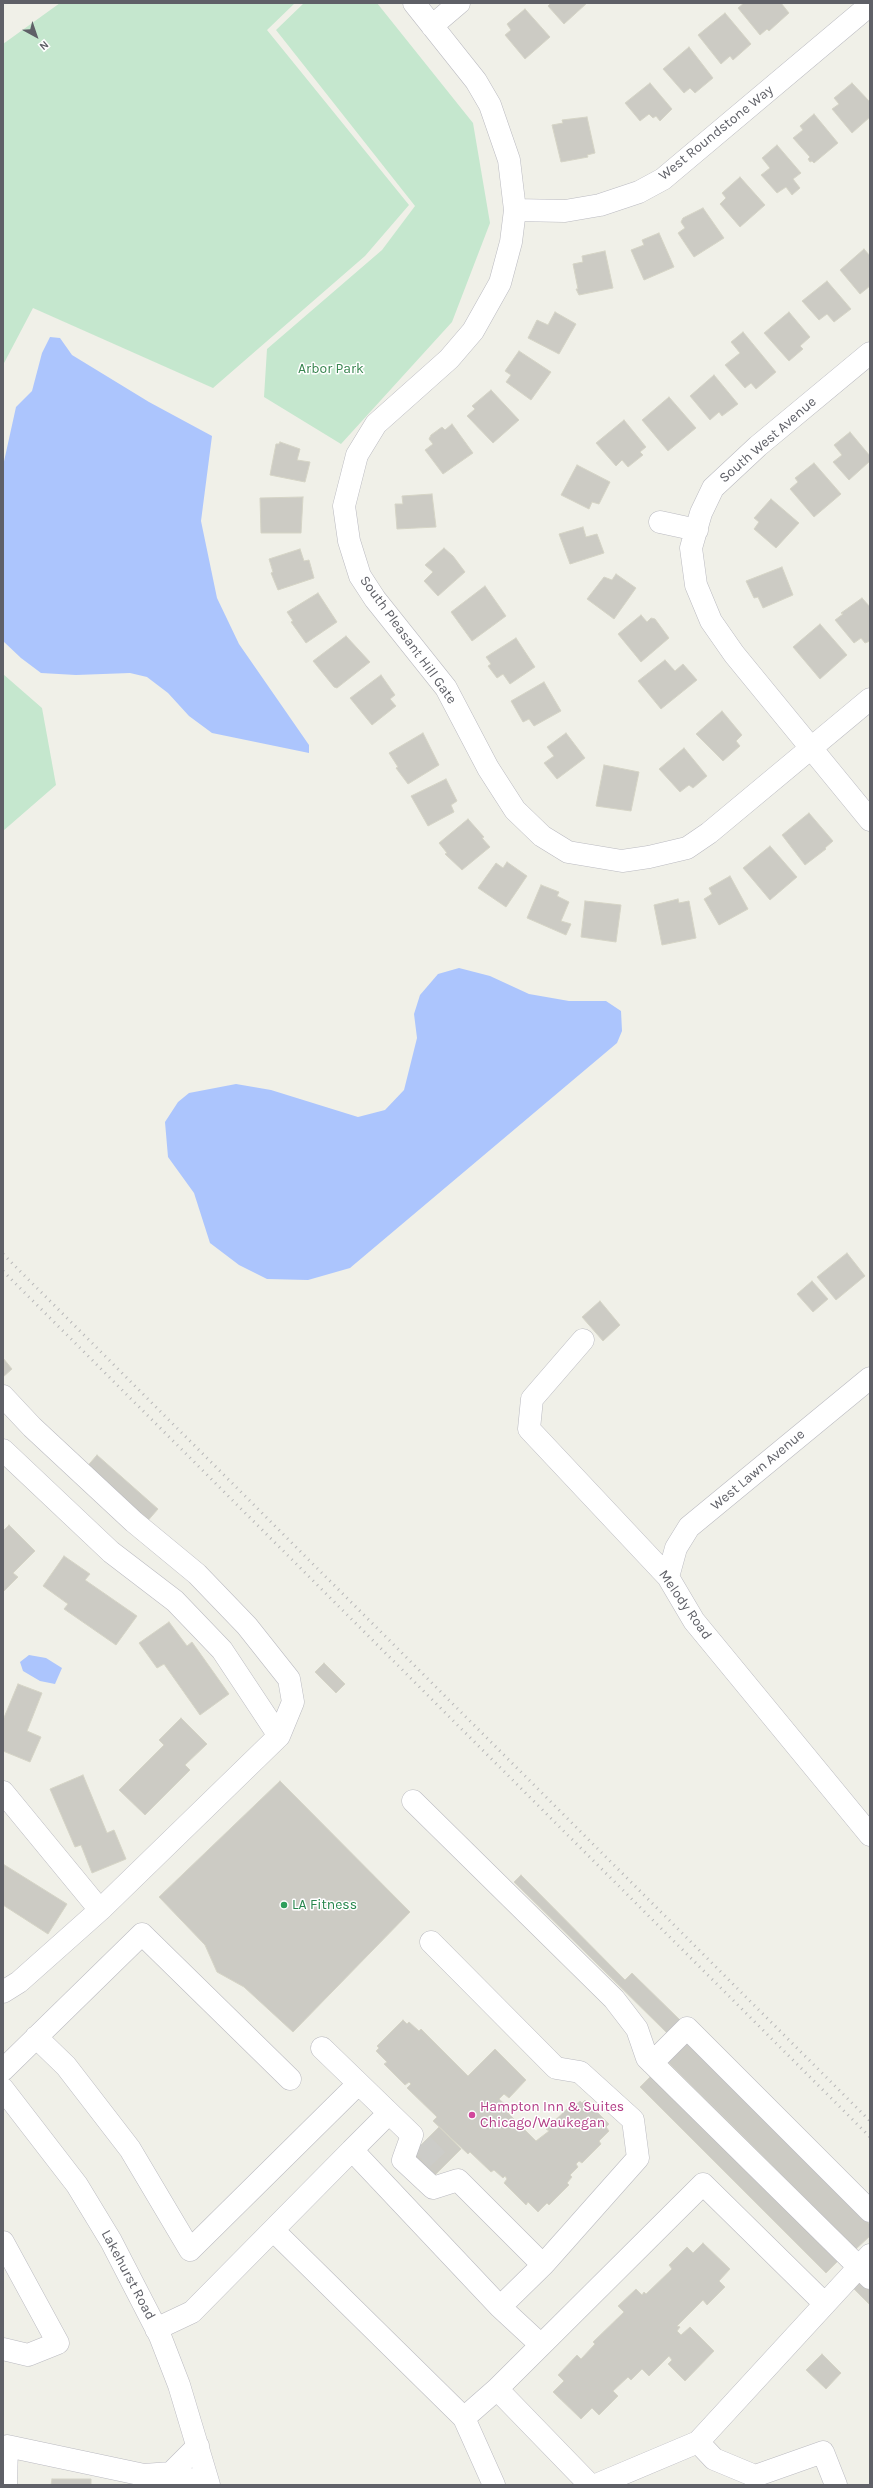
<!DOCTYPE html>
<html>
<head>
<meta charset="utf-8">
<style>
  body { margin:0 }
  #map { position:relative; width:873px; height:2488px; overflow:hidden; background:#f0f0e8; font-family:Karla,sans-serif }
  canvas { display:block }
  .frame { position:absolute; inset:0; border:4px solid #5f6067; pointer-events:none }
  .north { position:absolute; left:16px; top:16px; width:40px; height:40px; -webkit-text-stroke:3px #fff; paint-order:stroke; rotate:140deg; font-size:11px; font-weight:700; line-height:16px; text-align:center; color:#5f6067 }
  .north::after { content:''; display:block; margin:auto; width:14px; height:18px; background:#5f6067; clip-path:polygon(50% 0,100% 100%,50% 72%,0 100%) }
</style>
</head>
<body>
<div id="map">
<canvas width="873" height="2488"></canvas>
<div class="frame"></div>
<div class="north">N</div>
</div>
<script>
const g = document.querySelector('canvas').getContext('2d');
g.lineJoin = 'round';
function paint(path, color) {
  g.fillStyle = color;
  g.fill(path, 'evenodd');
}
function poly(rows) {
  const path = new Path2D();
  for (const r of rows) {
    path.moveTo(r[0], r[1]);
    for (let i = 2; i < r.length; i += 2) path.lineTo(r[i], r[i + 1]);
  }
  return path;
}
function strokePath(path, color, width, dash) {
  g.strokeStyle = color;
  g.lineWidth = width;
  g.lineCap = dash ? 'butt' : 'round';
  g.setLineDash(dash || []);
  g.stroke(path);
}
function drawText(font, color, halo, rows, align = 'center') {
  g.font = font + ' Karla,sans-serif';
  g.lineWidth = 3;
  g.setLineDash([]);
  g.textBaseline = 'middle';
  g.strokeStyle = halo;
  g.fillStyle = color;
  for (const [text, x, y, turn = 0] of rows) {
    g.save();
    g.translate(x, y);
    g.rotate((+turn || 0) * Math.PI / 180);
    g.textAlign = isNaN(turn) ? turn : align;
    if (halo) g.strokeText(text, 0, 0);
    g.fillText(text, 0, 0);
    g.restore();
  }
}
paint(poly([
  [60,3,295,3,267,30,409,205,365,256,213,388,33,308,3,365,3,44],
  [304,3,377,3,473,123,490,223,452,322,341,444,264,397,267,349,382,250,415,206,276,30],
  [3,674,42,708,56,785,3,831]
]), '#c5e7ce');
paint(poly([
  [50,337,60,338,72,355,149,402,212,436,201,521,217,598,239,644,309,745,309,753,212,733,189,716,168,693,147,677,130,673,76,675,41,673,21,658,3,641,3,466,16,407,32,391,42,353],
  [459,968,490,976,529,994,569,1001,606,1001,621,1011,622,1031,617,1043,350,1268,308,1280,267,1279,239,1265,210,1243,194,1193,168,1157,165,1122,178,1102,189,1093,236,1084,271,1090,358,1117,385,1110,404,1090,417,1038,414,1014,420,995,438,974],
  [29,1655,46,1658,62,1668,55,1684,40,1681,23,1671,20,1662]
]), '#acc5fd');
const building = poly([
  [551,3,587,3,564,24,548,6,551,3],
  [744,3,781,3,789,13,769,31,767,29,760,35,738,8,744,3],
  [525,9,550,37,525,59,505,35,511,30,507,24,525,9],
  [725,13,751,44,733,60,730,56,721,64,698,35,725,13],
  [689,47,713,78,695,93,690,88,684,93,663,69,689,47],
  [650,83,672,109,660,121,656,116,653,118,649,114,640,121,625,103,650,83],
  [852,83,870,102,870,117,852,133,832,109,839,104,834,98,852,83],
  [814,114,838,143,814,163,812,161,810,162,808,159,810,157,793,138,803,130,800,126,814,114],
  [587,117,595,153,587,155,588,157,561,162,552,125,563,123,562,120,587,117],
  [777,145,801,173,793,179,800,188,792,195,786,187,777,193,761,175,770,168,762,158,777,145],
  [740,177,765,205,740,227,720,204,726,198,722,193,740,177],
  [703,208,724,238,694,257,678,233,685,228,681,222,683,218,703,208],
  [659,233,674,267,644,280,631,250,644,245,642,240,659,233],
  [864,249,870,256,870,286,860,294,840,270,864,249],
  [605,251,613,288,579,295,576,289,578,289,573,264,583,262,582,256,605,251],
  [827,281,851,309,834,322,827,314,819,320,802,301,827,281],
  [555,312,576,324,559,354,528,338,537,320,548,325,555,312],
  [789,312,810,337,800,346,803,349,789,361,764,333,789,312],
  [743,332,776,372,756,389,751,383,745,388,725,365,740,353,731,342,743,332],
  [519,351,551,372,531,400,506,382,511,375,505,371,519,351],
  [714,375,738,404,722,416,719,412,710,420,690,396,714,375],
  [491,390,519,420,493,443,467,416,475,409,472,406,491,390],
  [669,397,696,428,668,451,642,420,669,397],
  [624,420,646,447,640,452,643,455,628,467,622,460,616,466,596,443,624,420],
  [452,424,473,453,443,474,425,450,433,444,429,439,431,435,442,427,445,430,452,424],
  [850,432,870,456,870,461,849,480,833,462,842,455,834,445,850,432],
  [280,442,300,449,297,460,310,462,305,482,270,475,276,444,279,444,280,442],
  [814,463,841,494,814,517,790,489,798,482,795,478,814,463],
  [577,465,610,482,599,504,592,502,589,509,561,495,577,465],
  [432,494,436,527,397,529,395,504,403,504,402,496,432,494],
  [303,497,301,533,261,533,260,498,303,497],
  [771,499,799,523,776,548,754,529,759,522,754,518,771,499],
  [583,527,586,537,597,534,604,553,570,564,559,534,583,527],
  [444,548,453,556,465,572,438,596,424,581,433,572,425,565,444,548],
  [300,549,304,561,309,560,314,578,278,590,271,573,273,572,269,559,300,549],
  [782,567,793,595,763,608,758,597,754,598,746,581,782,567],
  [616,574,636,588,614,619,587,599,604,577,612,580,616,574],
  [485,586,506,616,472,641,451,612,485,586],
  [318,593,337,622,306,643,291,622,293,621,287,612,318,593],
  [862,598,870,607,870,641,865,643,861,638,854,643,835,620,843,614,841,613,862,598],
  [641,615,647,622,651,618,655,619,669,638,641,662,618,634,641,615],
  [820,624,847,655,820,679,793,647,820,624],
  [346,636,370,662,337,688,334,687,313,661,346,636],
  [516,638,535,667,510,684,503,674,497,678,488,666,491,664,486,657,516,638],
  [665,660,675,671,683,664,697,680,661,709,638,681,665,660],
  [381,675,395,695,390,699,396,706,372,725,350,698,381,675],
  [544,682,561,711,534,726,529,719,523,722,511,701,544,682],
  [722,711,742,735,736,741,740,746,723,761,696,734,722,711],
  [423,733,439,765,408,784,396,768,398,767,389,753,423,733],
  [566,733,585,758,557,779,544,763,554,756,547,747,566,733],
  [684,748,707,776,693,788,689,785,680,792,659,769,684,748],
  [604,765,639,772,631,811,596,806,604,765],
  [446,779,457,801,451,805,454,812,428,826,411,796,446,779],
  [809,813,833,841,825,848,826,849,805,865,782,835,809,813],
  [468,819,484,837,482,838,490,847,462,870,445,854,447,853,439,843,468,819],
  [770,846,797,877,770,900,743,868,770,846],
  [507,862,527,876,506,907,478,888,496,863,503,868,507,862],
  [730,876,748,909,719,925,704,899,712,894,709,888,730,876],
  [541,885,559,892,557,896,569,902,561,921,571,924,566,935,527,918,541,885],
  [678,899,679,903,689,901,696,938,662,945,654,905,678,899],
  [585,901,621,905,616,942,581,937,585,901],
  [847,1253,865,1276,836,1300,817,1277,847,1253],
  [812,1281,828,1299,813,1312,797,1294,812,1281],
  [600,1301,620,1325,603,1341,582,1317,600,1301],
  [3,1358,12,1369,3,1377,3,1358],
  [97,1455,158,1509,145,1524,84,1470,97,1455],
  [9,1525,35,1551,13,1573,18,1577,3,1592,3,1531,9,1525],
  [64,1556,90,1574,85,1580,137,1616,116,1645,64,1609,68,1604,43,1586,64,1556],
  [169,1622,187,1646,192,1642,229,1694,200,1715,164,1664,157,1668,139,1643,169,1622],
  [324,1663,345,1684,336,1693,315,1672,324,1663],
  [18,1684,42,1693,27,1731,41,1737,30,1762,3,1751,3,1720,18,1684],
  [181,1718,207,1744,185,1765,190,1770,145,1815,119,1790,164,1745,159,1740,181,1718],
  [83,1775,107,1833,114,1830,126,1859,92,1873,81,1845,75,1847,50,1789,83,1775],
  [280,1781,410,1912,293,2032,244,1987,217,1972,205,1945,159,1897,280,1781],
  [3,1864,67,1904,48,1934,3,1905,3,1864],
  [521,1875,625,1980,632,1973,680,2020,667,2033,514,1882,521,1875],
  [403,2020,407,2024,409,2022,419,2031,421,2029,468,2076,495,2049,526,2080,509,2098,504,2094,499,2099,510,2109,507,2112,536,2141,549,2131,546,2129,567,2109,569,2111,580,2101,582,2103,585,2100,609,2124,606,2127,609,2131,599,2141,601,2144,582,2163,579,2161,576,2164,578,2167,570,2175,572,2177,567,2183,569,2185,549,2205,547,2203,538,2212,528,2202,526,2205,504,2183,507,2179,505,2176,503,2178,494,2170,491,2172,470,2152,468,2154,433,2121,437,2117,407,2088,411,2084,409,2082,405,2085,384,2064,387,2062,376,2051,379,2048,377,2046,403,2020],
  [686,2041,870,2225,870,2236,856,2249,666,2060,686,2041],
  [653,2074,840,2259,826,2273,640,2087,653,2074],
  [439,2127,461,2149,434,2176,412,2154,439,2127],
  [703,2243,730,2269,719,2281,725,2287,707,2305,703,2300,677,2326,680,2327,677,2331,681,2335,690,2327,714,2351,685,2381,668,2364,672,2360,669,2356,649,2376,642,2369,631,2380,628,2377,613,2391,618,2396,599,2415,592,2408,581,2419,553,2392,564,2381,558,2375,577,2355,581,2359,595,2344,593,2342,624,2312,618,2306,636,2289,642,2295,644,2292,646,2294,672,2269,669,2265,687,2247,693,2253,703,2243],
  [860,2281,870,2291,870,2305,853,2288,860,2281],
  [822,2354,841,2373,826,2389,806,2370,822,2354],
  [52,2479,91,2479,91,2485,51,2485,52,2479]
]);
paint(building, '#cccbc4');
strokePath(building, '#d5d4c6', 1);
strokePath(poly([
  [422,2144,444,2167]
]), '#ccccc8', 22, [22, 11]);
const minor = poly([
  [414,3,476,81,490,105,509,160,515,210,511,242,500,283,473,331,449,359,376,424,357,455,344,506,349,541,360,576,375,599,446,688,488,768,515,810,542,836,568,852,622,861,649,857,687,848,709,833,870,699],
  [432,26,459,3],
  [515,210,565,211,600,205,639,192,663,179,870,5],
  [870,353,758,446,713,488,701,513,691,548,696,585,711,621,734,654,870,820],
  [660,522,697,530],
  [583,1340,532,1399,529,1429,668,1577,694,1621,870,1835],
  [3,1396,32,1427,134,1522,197,1574,247,1626,289,1679,293,1702,279,1736,100,1910,19,1982,3,1992],
  [3,1450,111,1552,175,1601,222,1650,279,1736],
  [668,1577,676,1548,689,1527,870,1378],
  [3,1792,100,1910],
  [413,1801,614,1999,637,2029,647,2058,870,2278],
  [431,1942,556,2068,580,2072,633,2120,638,2158,543,2265],
  [36,2037,66,2066,130,2149,190,2250,358,2084],
  [652,2063,687,2028,870,2211],
  [3,2070,142,1934,290,2079],
  [3,2089,77,2185,111,2241,160,2336,179,2385,209,2485],
  [352,2150,389,2113],
  [273,2230,464,2418],
  [3,2242,58,2343,28,2355,3,2349],
  [500,2307,541,2345],
  [156,2329,192,2312,352,2150,500,2307,543,2265,458,2180,433,2188,403,2160,412,2135,322,2048],
  [698,2442,714,2459,755,2476,823,2452,836,2485],
  [198,2446,171,2473,207,2485],
  [6,2485,7,2446,144,2475,171,2473],
  [494,2485,464,2418,497,2389],
  [590,2485,497,2389,703,2184,825,2304],
  [596,2485,698,2442,870,2255]
]);
strokePath(minor, '#babac0', 23);
strokePath(minor, '#fff', 22);
strokePath(poly([
  [3,1254,870,2121],
  [3,1271,870,2137]
]), '#b8b8b9', 3, [1, 5]);
for (const [x, y, r, color] of [
  [284,1905,4,"#2e9e5b"],
  [472,2115,4,"#d1479c"]
]) {
  const dot = new Path2D();
  dot.arc(x, y, r, 0, 2 * Math.PI);
  g.fillStyle = color;
  g.fill(dot);
  strokePath(dot, '#fff', 1.5);
}
drawText('14px', '#5f6067', '#fff', [
  ["West Roundstone Way",716,133,-39],
  ["South West Avenue",768,440,-41],
  ["South Pleasant Hill Gate",408,640,54],
  ["West Lawn Avenue",758,1470,-40],
  ["Melody Road",685,1605,55],
  ["Lakehurst Road",128,2275,62]
]);
drawText('14px', '#38854f', '#fff', [
  ["Arbor Park",331,369]
]);
drawText('14px', '#27864d', '#fff', [
  ["LA Fitness",292,1905]
], 'left');
drawText('14px', '#b23c85', '#fff', [
  ["Hampton Inn & Suites",480,2107],
  ["Chicago/Waukegan",480,2123]
], 'left');
</script>
</body>
</html>
